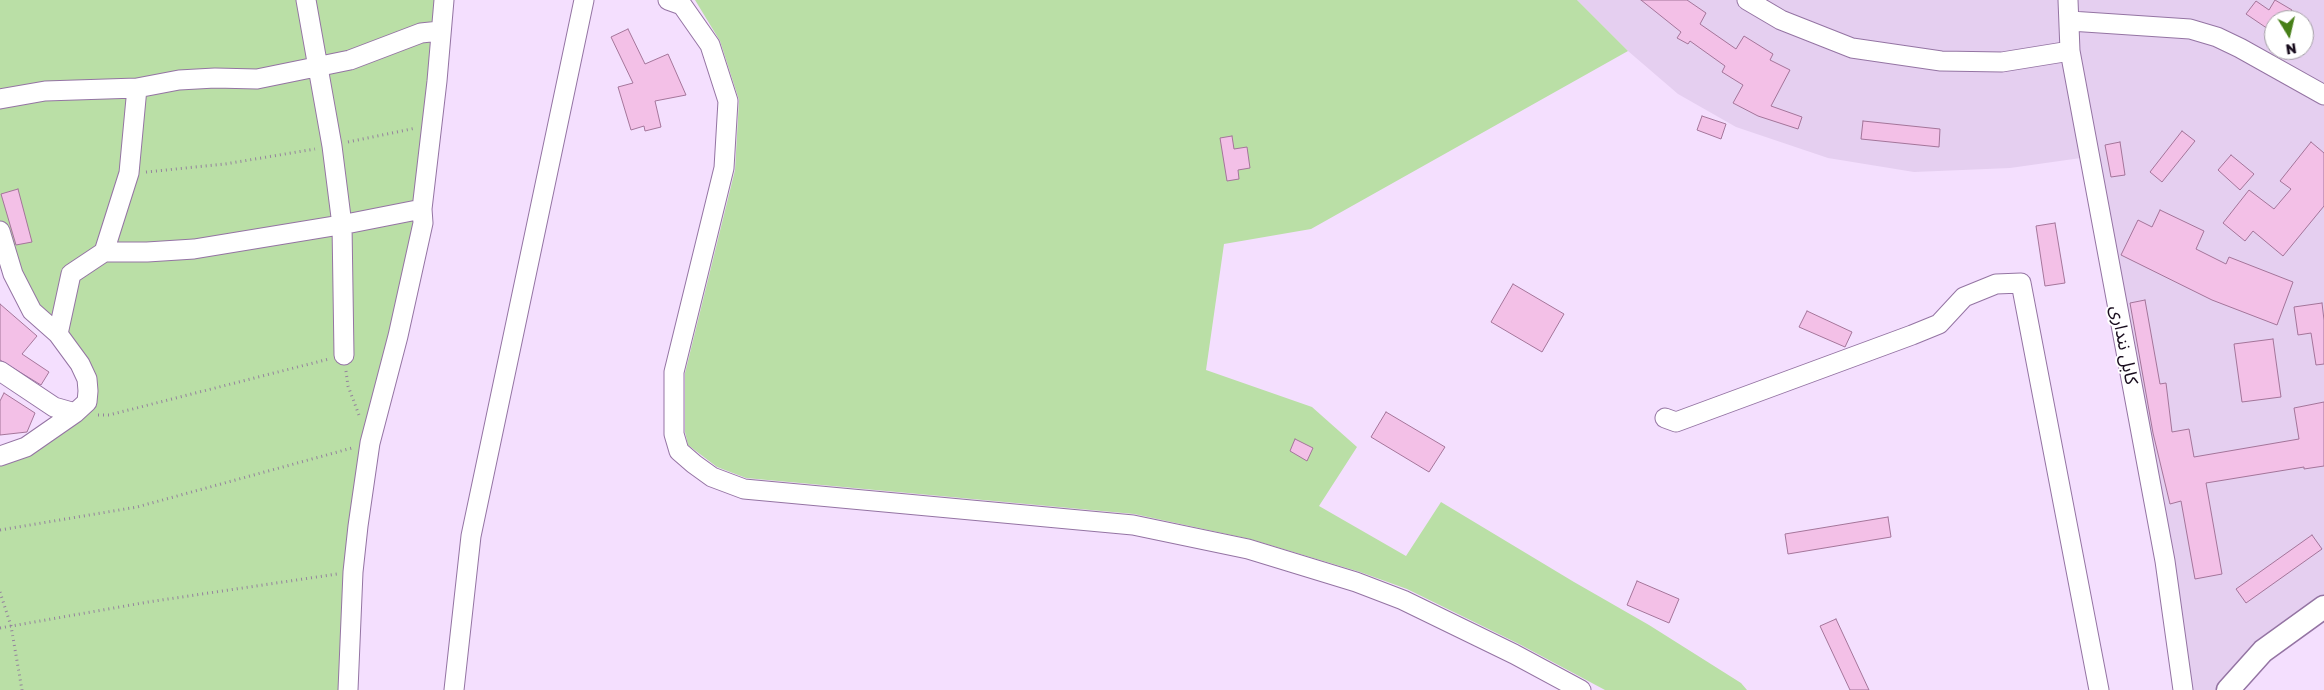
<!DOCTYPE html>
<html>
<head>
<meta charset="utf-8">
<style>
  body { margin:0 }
  #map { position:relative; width:2324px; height:690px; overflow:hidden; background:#f4dffe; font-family:"Golos Text",sans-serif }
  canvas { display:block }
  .north { position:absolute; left:2264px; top:10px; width:50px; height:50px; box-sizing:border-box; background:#fff; border:1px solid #a39ea5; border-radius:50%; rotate:171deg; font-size:14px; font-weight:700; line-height:20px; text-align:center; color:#190d1e }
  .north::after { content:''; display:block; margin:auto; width:18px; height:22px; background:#477f18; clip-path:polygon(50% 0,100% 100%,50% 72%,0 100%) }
</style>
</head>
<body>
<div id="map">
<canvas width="2324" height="690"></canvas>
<div class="north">N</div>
</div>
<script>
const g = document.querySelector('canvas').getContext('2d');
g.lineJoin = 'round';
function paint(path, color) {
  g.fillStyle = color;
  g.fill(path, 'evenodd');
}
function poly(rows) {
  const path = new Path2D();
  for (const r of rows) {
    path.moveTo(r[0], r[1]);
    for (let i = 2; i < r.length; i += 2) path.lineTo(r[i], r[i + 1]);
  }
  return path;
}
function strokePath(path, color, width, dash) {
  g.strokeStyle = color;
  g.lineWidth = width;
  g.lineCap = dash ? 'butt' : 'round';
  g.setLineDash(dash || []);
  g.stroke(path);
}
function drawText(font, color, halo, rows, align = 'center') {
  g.font = font + ' "Golos Text","Noto Sans Arabic",sans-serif';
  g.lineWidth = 4;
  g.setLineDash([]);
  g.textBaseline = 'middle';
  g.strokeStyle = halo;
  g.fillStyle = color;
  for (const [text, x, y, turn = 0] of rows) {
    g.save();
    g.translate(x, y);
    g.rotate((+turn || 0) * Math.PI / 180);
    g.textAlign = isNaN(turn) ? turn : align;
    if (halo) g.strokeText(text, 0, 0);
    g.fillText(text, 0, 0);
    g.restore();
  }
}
paint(poly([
  [1577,0,2324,0,2324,607,2228,690,2183,690,2088,157,2010,168,1914,172,1828,158,1736,127,1678,94,1628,51],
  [2274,20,2304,20,2304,50,2274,50]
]), '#e5cff0');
paint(poly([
  [0,0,444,0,422,209,380,399,348,690,0,690,0,456,88,391,47,323,0,231],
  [695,0,1577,0,1628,51,1311,229,1224,244,1206,370,1312,407,1357,447,1319,506,1406,556,1441,502,1574,582,1649,625,1741,683,1747,690,1605,690,1519,644,1407,589,1360,572,1250,539,1134,514,746,478,717,467,688,445,685,432,685,373,735,170,739,100,720,41]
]), '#badfa6');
const building = poly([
  [1641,0,1687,0,1706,13,1700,24,1736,49,1744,36,1773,54,1770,60,1790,70,1771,106,1802,117,1798,129,1758,116,1733,103,1743,85,1722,72,1725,66,1690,41,1688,44,1677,38,1681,32,1641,0],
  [2275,0,2292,10,2284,20,2274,20,2274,33,2246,14,2256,1,2269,10,2275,0],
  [628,29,645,64,668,54,686,95,655,101,661,127,645,131,644,126,631,130,618,87,633,83,611,37,628,29],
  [1702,116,1726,124,1721,139,1697,130,1702,116],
  [1863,121,1940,129,1939,147,1861,139,1863,121],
  [2182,131,2195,141,2162,182,2150,172,2182,131],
  [1232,136,1234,149,1247,147,1250,168,1238,170,1239,179,1227,181,1220,138,1232,136],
  [2120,142,2125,175,2111,177,2105,145,2120,142],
  [2311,142,2324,153,2324,206,2283,256,2253,231,2245,241,2223,223,2249,190,2274,209,2291,189,2280,181,2311,142],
  [2231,155,2254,174,2240,190,2218,170,2231,155],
  [18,189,32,242,16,245,1,194,18,189],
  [2160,210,2204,231,2196,249,2226,264,2229,257,2293,282,2277,325,2212,300,2121,255,2138,220,2152,227,2160,210],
  [2055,223,2065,283,2045,286,2036,226,2055,223],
  [1513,284,1564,314,1542,352,1491,322,1513,284],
  [2145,300,2160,384,2166,383,2172,432,2189,429,2194,457,2299,439,2294,408,2324,402,2324,466,2304,469,2304,467,2206,483,2222,574,2195,579,2181,501,2170,504,2153,433,2130,303,2145,300],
  [2322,303,2324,320,2324,364,2316,365,2311,333,2298,335,2294,307,2322,303],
  [0,304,37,336,22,354,49,372,41,385,0,360,0,304],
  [1807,311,1852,332,1845,347,1799,327,1807,311],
  [2273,339,2281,397,2242,402,2234,344,2273,339],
  [4,393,35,413,27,432,0,435,0,401,4,393],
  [1386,412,1445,447,1429,472,1371,437,1386,412],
  [1295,439,1313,448,1307,461,1290,451,1295,439],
  [1888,517,1891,537,1788,554,1785,534,1888,517],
  [2312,535,2322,549,2246,603,2236,589,2312,535],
  [1637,581,1679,599,1669,623,1627,605,1637,581],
  [1836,619,1869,690,1850,690,1820,626,1836,619]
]);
paint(building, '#f3c0e7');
strokePath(building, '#a4759a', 1);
const minor = poly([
  [306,0,332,146,342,225,344,355],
  [668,0,682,5,710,45,728,101,724,168,674,372,674,434,679,451,694,464,712,477,744,489,1133,525,1248,549,1356,582,1403,600,1514,654,1581,690],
  [1747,0,1781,20,1852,48,1941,61,2002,62,2070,51],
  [2068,0,2070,51,2165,561,2183,690],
  [2070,21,2190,29,2217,37,2240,48,2324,95],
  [0,99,45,91,137,88,179,80,215,78,257,79,350,60,421,33,440,31],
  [0,231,13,274,32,311,58,334,80,364,87,379,88,391,87,402,75,413,26,447,0,456],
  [104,252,147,252,194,249,346,224,422,209],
  [58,334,71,274,104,252,129,173,137,88],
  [0,371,54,407,75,413],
  [1665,418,1676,422,1912,335,1939,324,1964,297,1996,284,2021,283,2099,690],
  [348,690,353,572,358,526,370,443,398,336,423,223,422,209,437,81,444,0],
  [454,690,471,536,584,0]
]);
const major = poly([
  [2228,690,2263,651,2324,607]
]);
strokePath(minor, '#9474a3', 21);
strokePath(major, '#9474a3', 25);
strokePath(poly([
  [348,142,416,128],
  [146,172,225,164,315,149],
  [346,371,348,386,359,415],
  [98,415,109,415,329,359],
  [0,530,137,507,352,448],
  [0,592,11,626,22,690],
  [0,628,148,602,337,574]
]), '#94839c', 3, [1, 4]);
strokePath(minor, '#fff', 19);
strokePath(major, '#fff', 22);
drawText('18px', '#190d1e', '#fff', [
  ["کابل ننداری",2124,345,79]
]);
</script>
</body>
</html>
